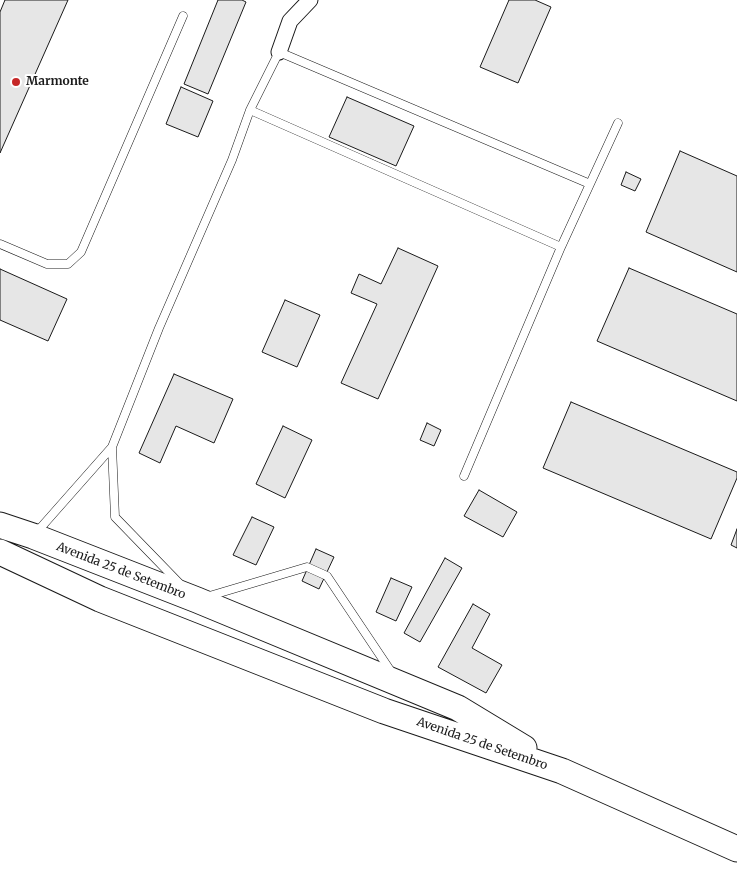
<!DOCTYPE html>
<html>
<head>
<meta charset="utf-8">
<style>
  body { margin:0 }
  canvas { display:block; background:#fff }
</style>
</head>
<body>
<canvas width="737" height="870"></canvas>
<script>
const g = document.querySelector('canvas').getContext('2d');
g.lineJoin = 'round';
function paint(path, color) {
  g.fillStyle = color;
  g.fill(path, 'evenodd');
}
function poly(rows) {
  const path = new Path2D();
  for (const r of rows) {
    path.moveTo(r[0], r[1]);
    for (let i = 2; i < r.length; i += 2) path.lineTo(r[i], r[i + 1]);
  }
  return path;
}
function strokePath(path, color, width, dash) {
  g.strokeStyle = color;
  g.lineWidth = width;
  g.lineCap = dash ? 'butt' : 'round';
  g.setLineDash(dash || []);
  g.stroke(path);
}
function drawText(font, color, halo, rows, align = 'center') {
  g.font = font + ' Merriweather,serif';
  g.lineWidth = 4;
  g.setLineDash([]);
  g.textBaseline = 'middle';
  g.strokeStyle = halo;
  g.fillStyle = color;
  for (const [text, x, y, turn = 0] of rows) {
    g.save();
    g.translate(x, y);
    g.rotate((+turn || 0) * Math.PI / 180);
    g.textAlign = isNaN(turn) ? turn : align;
    if (halo) g.strokeText(text, 0, 0);
    g.fillText(text, 0, 0);
    g.restore();
  }
}
const building = poly([
  [5,0,68,0,0,153,0,12,5,0],
  [218,0,242,0,246,2,208,94,184,84,218,0],
  [509,0,535,0,551,7,518,83,480,67,509,0],
  [181,87,213,101,198,137,166,124,181,87],
  [347,97,414,126,396,166,329,137,347,97],
  [680,151,737,176,737,272,646,232,680,151],
  [626,172,641,179,635,191,621,185,626,172],
  [398,248,438,266,378,399,341,383,377,304,351,293,359,274,381,284,398,248],
  [629,268,737,314,737,401,597,341,629,268],
  [0,269,67,299,48,341,0,320,0,269],
  [285,300,320,315,297,367,262,352,285,300],
  [174,374,233,399,214,443,176,426,160,463,139,453,174,374],
  [571,402,737,472,737,478,711,539,543,468,571,402],
  [427,423,441,430,434,446,420,440,427,423],
  [283,426,312,440,285,498,256,484,283,426],
  [479,490,517,512,503,537,464,516,479,490],
  [252,517,274,527,256,565,233,555,252,517],
  [737,529,737,548,731,545,737,529],
  [316,549,334,557,319,589,302,581,316,549],
  [445,558,462,568,420,642,404,633,445,558],
  [391,578,412,587,396,621,376,612,391,578],
  [473,604,490,614,472,648,502,665,486,693,438,667,473,604]
]);
paint(building, '#e6e6e6');
strokePath(building, '#1a1a1a', 1);
const service = poly([
  [250,110,561,247],
  [0,244,47,264,68,264,81,252,183,16],
  [112,447,115,517,181,585],
  [464,476,561,247,618,123],
  [36,533,112,447,159,328,232,160,250,110,279,52,590,184],
  [206,597,307,567,327,576,392,673]
]);
const minor = poly([
  [279,52,290,21,310,0]
]);
const trunk = poly([
  [0,525,33,536,197,600,458,708,524,748],
  [0,552,100,599,384,711,562,771,737,849]
]);
strokePath(service, '#1a1a1a', 9);
strokePath(minor, '#1a1a1a', 17);
strokePath(trunk, '#1a1a1a', 27);
strokePath(service, '#fff', 8);
strokePath(minor, '#fff', 15);
strokePath(trunk, '#fff', 25);
for (const [x, y, r, color] of [
  [16,82,5,"#c62828"]
]) {
  const dot = new Path2D();
  dot.arc(x, y, r, 0, 2 * Math.PI);
  g.fillStyle = color;
  g.fill(dot);
  strokePath(dot, '#fff', 2);
}
drawText('bold 12px', '#1a1a1a', '#fff', [
  ["Marmonte",26,82]
], 'left');
drawText('12px', '#1a1a1a', '#fff', [
  ["Avenida 25 de Setembro",121,571,21],
  ["Avenida 25 de Setembro",482,744,19]
]);
</script>
</body>
</html>
